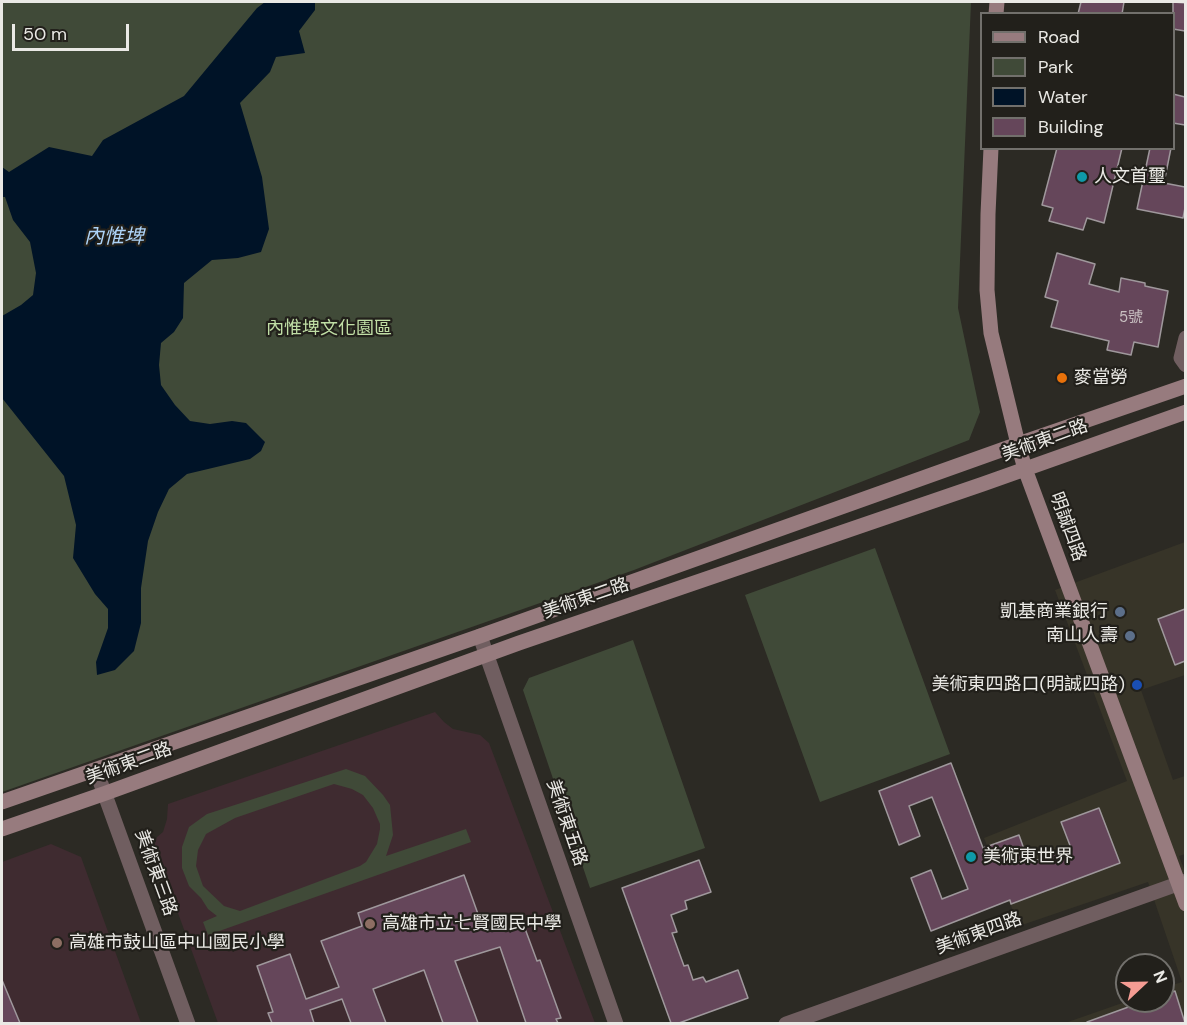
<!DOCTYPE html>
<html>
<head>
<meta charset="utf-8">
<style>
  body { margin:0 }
  #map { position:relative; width:1187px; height:1025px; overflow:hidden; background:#2c2a24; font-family:"DM Sans",sans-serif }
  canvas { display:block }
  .frame { position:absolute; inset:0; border:3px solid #eae9e5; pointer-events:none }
  .legend { position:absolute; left:980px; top:12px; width:195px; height:138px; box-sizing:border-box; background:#22201b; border:2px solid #72706c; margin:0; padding:8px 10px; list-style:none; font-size:18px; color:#eae9e5 }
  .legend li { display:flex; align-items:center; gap:12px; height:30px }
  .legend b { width:30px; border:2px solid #72706c }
  .north { position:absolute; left:1115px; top:953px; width:60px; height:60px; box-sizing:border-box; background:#22201b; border:2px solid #72706c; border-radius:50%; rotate:68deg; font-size:16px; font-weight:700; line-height:24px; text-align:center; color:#eae9e5 }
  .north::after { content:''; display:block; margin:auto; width:21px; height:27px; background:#f59c93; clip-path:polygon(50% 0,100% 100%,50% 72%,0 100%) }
  .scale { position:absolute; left:12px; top:24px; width:117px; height:27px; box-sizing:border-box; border:3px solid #eae9e5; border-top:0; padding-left:8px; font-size:18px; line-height:21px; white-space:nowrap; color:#eae9e5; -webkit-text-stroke:4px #22201b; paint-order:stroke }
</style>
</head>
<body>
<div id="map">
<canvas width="1187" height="1025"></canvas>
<div class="frame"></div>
<ul class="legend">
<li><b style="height:8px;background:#977b7e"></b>Road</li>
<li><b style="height:16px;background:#404a38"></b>Park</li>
<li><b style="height:16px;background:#001327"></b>Water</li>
<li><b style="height:16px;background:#65465a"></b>Building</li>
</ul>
<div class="north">N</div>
<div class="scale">50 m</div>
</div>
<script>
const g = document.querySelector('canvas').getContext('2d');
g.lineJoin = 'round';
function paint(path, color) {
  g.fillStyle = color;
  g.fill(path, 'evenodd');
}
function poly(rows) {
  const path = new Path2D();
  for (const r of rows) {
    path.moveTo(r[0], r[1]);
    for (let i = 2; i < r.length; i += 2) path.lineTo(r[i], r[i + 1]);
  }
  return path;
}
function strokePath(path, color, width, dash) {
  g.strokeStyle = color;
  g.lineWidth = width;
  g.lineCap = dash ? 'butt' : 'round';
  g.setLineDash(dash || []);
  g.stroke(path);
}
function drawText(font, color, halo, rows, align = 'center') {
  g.font = font + ' "DM Sans","Noto Sans TC",sans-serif';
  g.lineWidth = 4.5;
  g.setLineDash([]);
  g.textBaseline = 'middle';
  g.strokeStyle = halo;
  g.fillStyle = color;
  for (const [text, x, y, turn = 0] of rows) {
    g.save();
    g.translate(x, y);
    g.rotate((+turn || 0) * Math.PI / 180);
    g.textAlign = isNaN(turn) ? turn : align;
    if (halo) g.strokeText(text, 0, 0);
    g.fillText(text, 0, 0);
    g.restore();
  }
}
paint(poly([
  [1185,542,1185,675,1141,690,1173,780,1185,776,1185,854,1179,856,1186,874,1185,1023,1065,1023,1128,1001,1163,1001,1163,988,1182,982,1148,882,1019,926,984,838,1127,781,1055,590]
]), '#373428');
paint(poly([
  [435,712,444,722,453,729,480,735,489,743,595,1023,218,1023,154,847,157,837,163,832,167,819,168,804],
  [51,844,81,857,141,1023,2,1024,2,862]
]), '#3f2b30');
paint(poly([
  [2,2,971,2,958,308,980,412,969,440,634,570,2,792],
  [875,548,950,754,820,802,745,595],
  [633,640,705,848,590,888,523,690,529,678],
  [346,769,365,776,383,795,390,805,393,835,386,856,466,829,471,842,208,935,203,922,217,916,208,909,201,898,189,886,182,868,182,847,189,827,207,814],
  [334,784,352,789,363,795,373,808,380,824,380,829,377,844,366,862,360,866,240,911,224,906,203,886,196,866,198,850,206,834,235,818]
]), '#404a38');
paint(poly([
  [265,2,315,2,315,10,299,31,305,53,276,57,270,72,240,103,262,177,269,229,261,252,238,258,212,260,184,283,183,318,174,332,161,343,159,365,161,385,175,405,190,421,210,424,232,421,246,423,265,442,261,451,250,459,187,474,169,489,158,512,148,541,141,588,141,623,134,651,115,670,97,675,96,662,108,628,108,609,95,594,73,558,76,525,64,476,2,398,2,316,21,305,33,295,36,273,30,242,13,220,5,197,2,197,2,167,9,172,49,147,92,156,103,140,184,96,257,8]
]), '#001327');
const building = poly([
  [1081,2,1124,2,1122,14,1078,14,1081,2],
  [1173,2,1185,3,1185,31,1173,29,1173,2],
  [1173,94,1185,97,1185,125,1173,123,1173,94],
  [1057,148,1122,148,1104,223,1087,218,1083,230,1049,221,1053,208,1042,205,1057,148],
  [1150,148,1171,148,1164,183,1185,187,1185,208,1183,218,1137,209,1150,148],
  [1057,253,1095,264,1089,284,1119,292,1121,278,1145,283,1145,286,1168,291,1158,347,1134,342,1131,355,1107,350,1109,341,1051,327,1058,301,1045,297,1057,253],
  [1185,609,1185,661,1175,665,1158,619,1185,609],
  [951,763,983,848,1019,835,1029,863,1071,848,1061,822,1099,808,1120,863,1011,904,1010,900,931,931,911,878,931,870,942,899,968,889,932,797,909,806,920,836,899,845,879,791,951,763],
  [699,860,711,892,685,901,687,909,671,915,677,932,672,933,684,966,688,965,693,980,703,977,706,982,738,970,748,998,679,1023,671,1023,622,888,699,860],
  [464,875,483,928,520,915,537,961,540,960,561,1018,556,1019,558,1023,526,1023,500,947,455,961,478,1023,443,1023,424,970,373,989,386,1023,351,1023,342,999,310,1010,314,1023,272,1023,268,1013,273,1012,257,966,290,954,306,999,339,987,321,941,362,926,358,913,464,875],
  [2,980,20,1023,2,1023,2,980],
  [1175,991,1185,1023,1087,1023,1087,1022,1145,1001,1163,1001,1163,995,1175,991]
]);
paint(building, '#65465a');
strokePath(building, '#9f989c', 1.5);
strokePath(poly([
  [1186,338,1181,358,1186,365],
  [480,636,616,1024],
  [96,770,188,1024],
  [786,1024,1186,881]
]), '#705e60', 15);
strokePath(poly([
  [996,14,997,2],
  [991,148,988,214,987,290,991,333,1018,444,1025,469,1186,904],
  [2,802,480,636,1018,444,1186,386],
  [2,829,106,793,519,643,983,484,1186,412]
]), '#977b7e', 15);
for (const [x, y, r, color] of [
  [1082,177,6,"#0f9aa8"],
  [1062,378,6,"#e8710a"],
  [1120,612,6,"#5c6f8a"],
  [1130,636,6,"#5c6f8a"],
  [1137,685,6,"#1a4fb4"],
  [971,857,6,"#0f9aa8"],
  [370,924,6,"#8d6e63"],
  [57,943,6,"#8d6e63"]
]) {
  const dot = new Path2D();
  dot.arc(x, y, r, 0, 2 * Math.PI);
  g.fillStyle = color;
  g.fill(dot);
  strokePath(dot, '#22201b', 2);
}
drawText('15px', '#c9c0c2', null, [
  ["5號",1131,318]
]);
drawText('18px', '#eae9e5', '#22201b', [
  ["人文首璽",1094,177],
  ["麥當勞",1074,378],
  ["凱基商業銀行",1108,612,"right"],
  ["南山人壽",1118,636,"right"],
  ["美術東四路口(明誠四路)",1125,685,"right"],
  ["美術東世界",983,857],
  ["高雄市立七賢國民中學",382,924],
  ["高雄市鼓山區中山國民小學",69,943]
], 'left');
drawText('18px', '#c0dea5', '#22201b', [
  ["內惟埤文化園區",329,329]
]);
drawText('18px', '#eae9e5', '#22201b', [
  ["美術東二路",1045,441,-20],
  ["明誠四路",1067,527,70],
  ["美術東二路",586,599,-19],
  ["美術東二路",129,764,-20],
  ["美術東五路",566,823,71],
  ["美術東三路",155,873,70],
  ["美術東四路",979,934,-20]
]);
drawText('italic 20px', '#add3f7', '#22201b', [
  ["內惟埤",114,238]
]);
</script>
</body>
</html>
